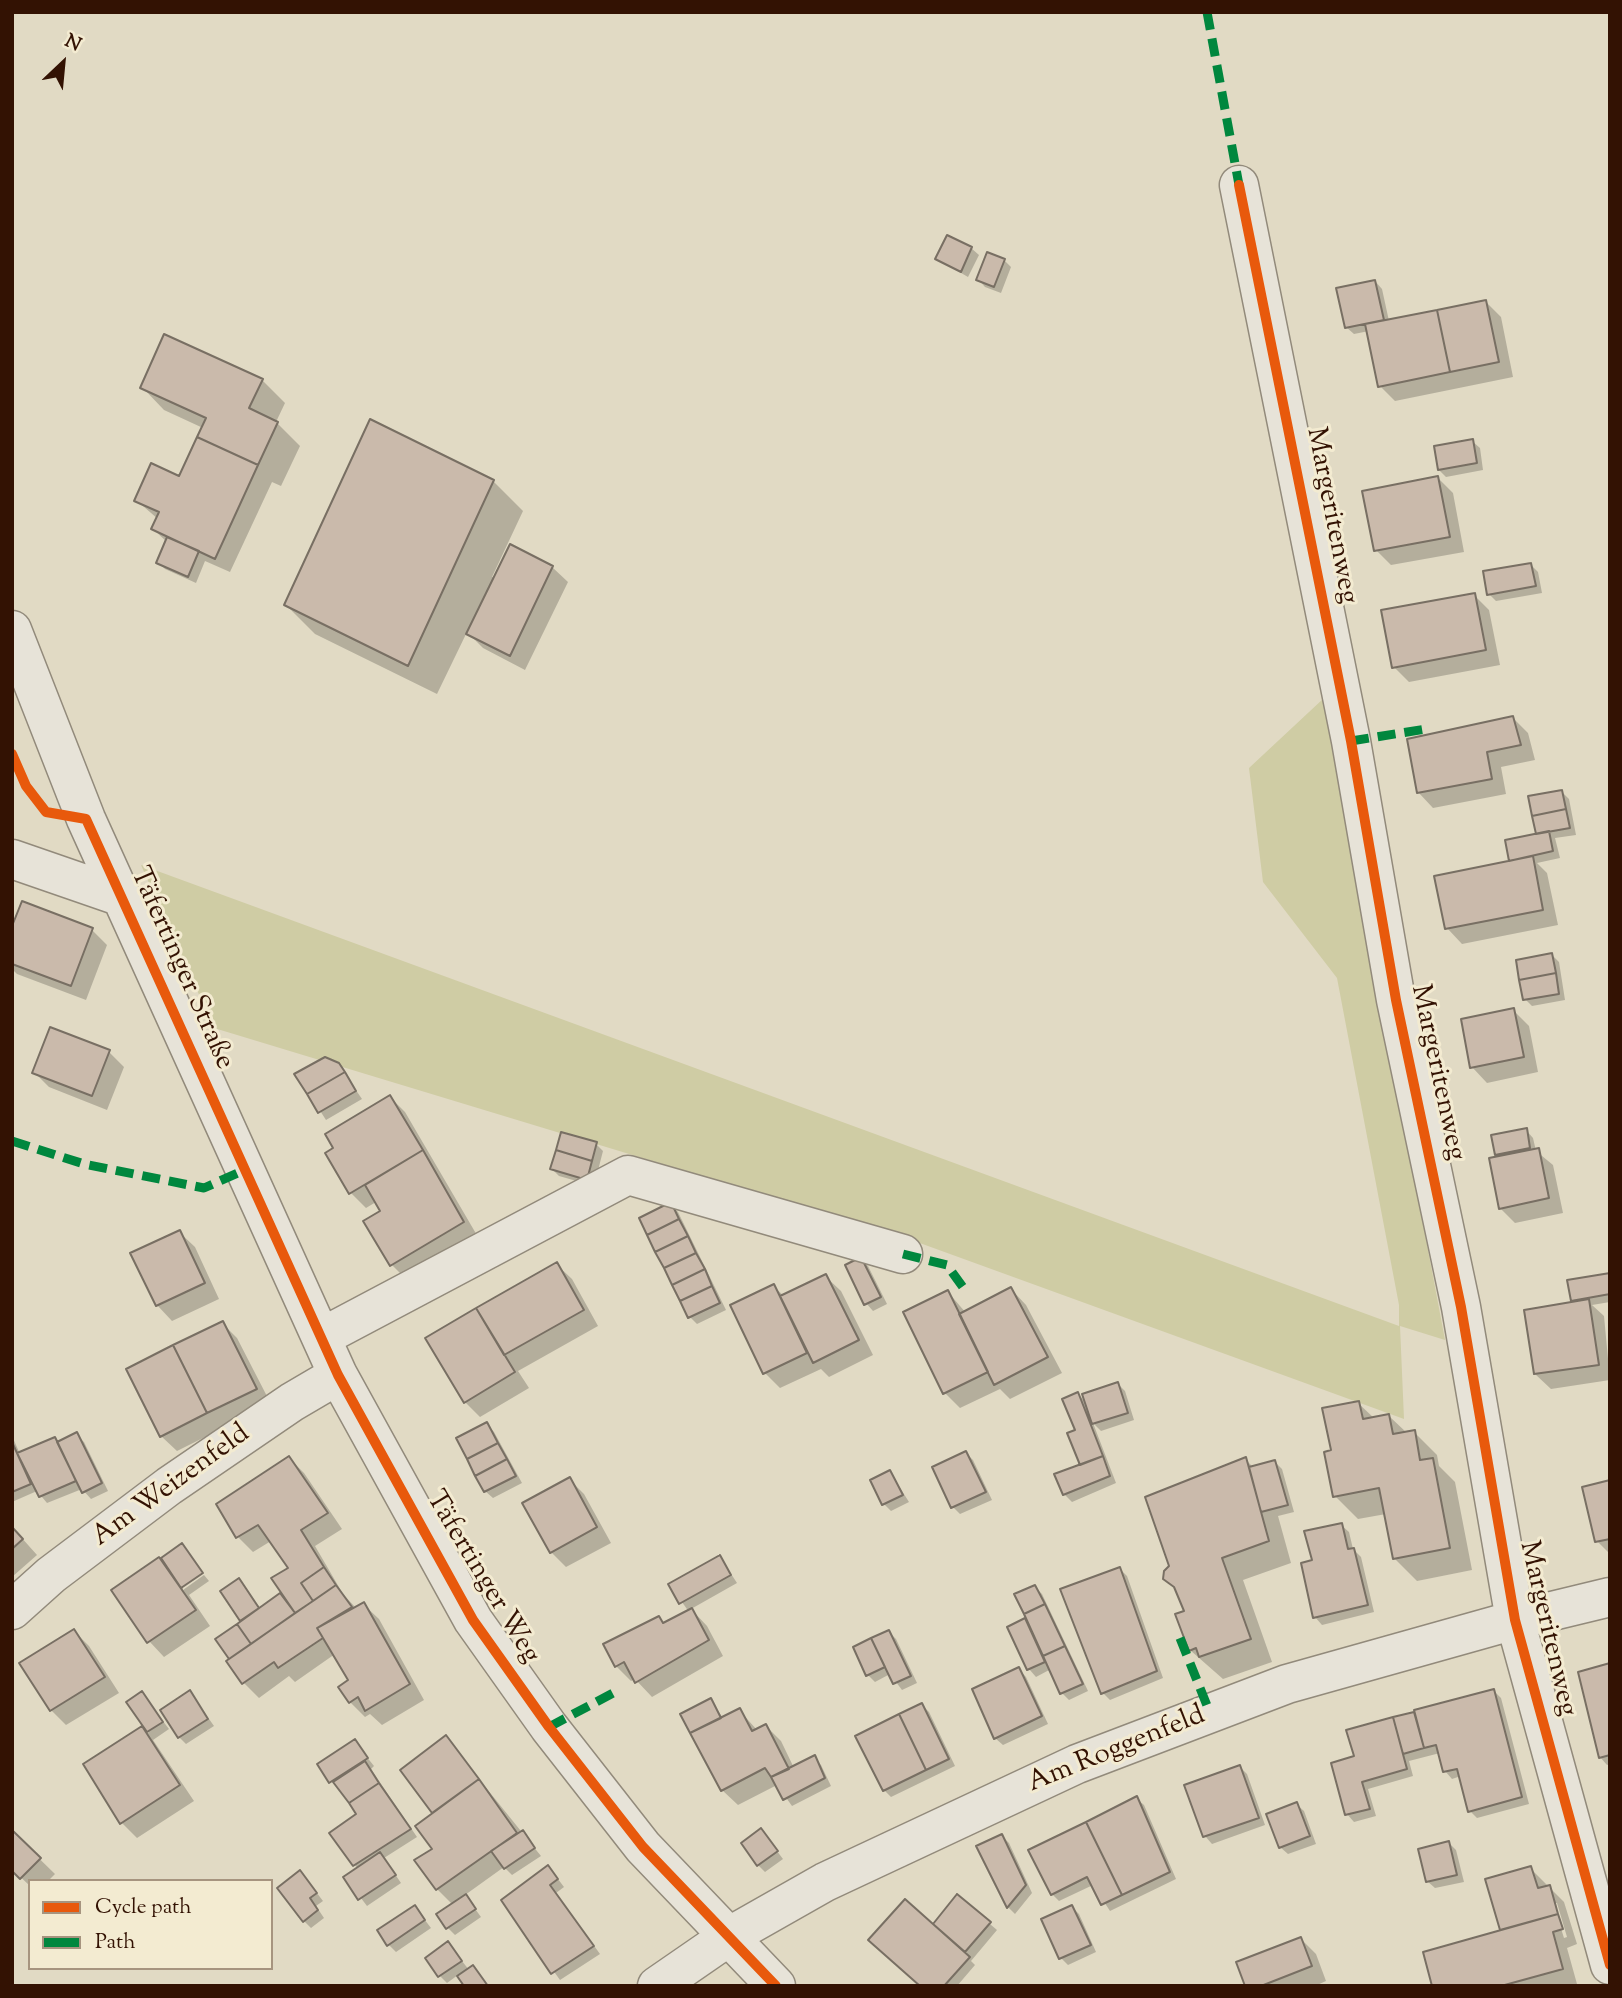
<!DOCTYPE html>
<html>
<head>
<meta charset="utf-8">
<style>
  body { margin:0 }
  #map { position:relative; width:1622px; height:1998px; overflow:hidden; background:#e1dac4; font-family:"Sorts Mill Goudy",serif }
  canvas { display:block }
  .frame { position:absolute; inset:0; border:14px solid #331203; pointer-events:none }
  .legend { position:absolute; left:28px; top:1879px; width:245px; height:91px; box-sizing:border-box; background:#f3ebd1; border:2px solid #a6947f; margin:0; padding:9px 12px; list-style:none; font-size:21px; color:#331203 }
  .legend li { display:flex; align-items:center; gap:14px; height:35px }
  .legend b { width:35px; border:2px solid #a6947f }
  .north { position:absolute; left:28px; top:28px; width:70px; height:70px; -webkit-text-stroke:5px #f3ebd1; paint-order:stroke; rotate:26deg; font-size:19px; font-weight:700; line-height:28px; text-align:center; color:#331203 }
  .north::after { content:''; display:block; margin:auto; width:24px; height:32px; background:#331203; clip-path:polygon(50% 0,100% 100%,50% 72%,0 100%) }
</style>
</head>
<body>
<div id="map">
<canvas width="1622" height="1998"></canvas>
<div class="frame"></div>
<ul class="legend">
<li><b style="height:9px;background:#e8590c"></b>Cycle path</li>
<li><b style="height:9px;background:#00873e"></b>Path</li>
</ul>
<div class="north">N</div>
</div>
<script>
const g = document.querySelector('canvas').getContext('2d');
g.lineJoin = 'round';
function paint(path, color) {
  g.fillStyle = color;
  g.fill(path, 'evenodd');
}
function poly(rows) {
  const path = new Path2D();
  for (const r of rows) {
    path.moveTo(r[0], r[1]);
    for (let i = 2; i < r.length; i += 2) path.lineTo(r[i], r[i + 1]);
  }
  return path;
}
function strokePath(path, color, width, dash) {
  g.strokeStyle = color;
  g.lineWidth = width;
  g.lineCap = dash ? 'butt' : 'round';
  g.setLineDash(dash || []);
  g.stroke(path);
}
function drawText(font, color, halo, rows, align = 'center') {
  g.font = font + ' "Sorts Mill Goudy",serif';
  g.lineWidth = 6;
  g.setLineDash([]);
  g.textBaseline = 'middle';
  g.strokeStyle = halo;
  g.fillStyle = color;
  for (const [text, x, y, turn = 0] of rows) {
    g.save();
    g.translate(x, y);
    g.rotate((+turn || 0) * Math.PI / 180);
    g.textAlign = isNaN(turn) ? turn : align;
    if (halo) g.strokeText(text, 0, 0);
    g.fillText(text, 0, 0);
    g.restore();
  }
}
paint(poly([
  [1324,698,1445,1340,1400,1326,1404,1419,906,1238,214,1028,141,865,1399,1326,1399,1305,1337,978,1263,882,1249,768]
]), '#cfcca4');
paint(poly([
  [971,248,979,255,968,277,937,259],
  [1004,260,1011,267,1001,293,985,287,978,279],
  [1375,281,1382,289,1389,321,1486,302,1501,317,1513,377,1395,401,1380,386,1369,331,1354,334,1346,327],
  [262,380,285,403,276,422,300,446,281,486,272,482,230,572,205,561,196,583,165,569,158,562,167,542,153,529,158,519,136,500,180,478,203,428,164,410,142,387],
  [1472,441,1480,448,1483,470,1446,477,1439,470],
  [1438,478,1453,493,1464,552,1391,565,1376,550],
  [493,481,523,511,492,577,552,567,568,582,525,670,483,648,467,632,437,694,315,634,286,605],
  [1530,564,1538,572,1542,593,1496,601,1489,594],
  [1474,595,1489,610,1500,665,1409,682,1394,667],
  [1513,718,1528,733,1535,760,1501,767,1506,794,1433,808,1418,792],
  [1562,792,1569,799,1576,835,1555,838,1560,858,1537,863,1547,873,1558,925,1462,944,1447,928,1513,862,1510,860,1538,836],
  [12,930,92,930,107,945,86,1000,17,974,12,969],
  [1552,955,1559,962,1565,1000,1532,1006,1525,999],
  [1513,1010,1529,1026,1538,1072,1487,1083,1472,1067],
  [109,1052,124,1067,107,1110,49,1087,34,1072],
  [338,1064,362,1099,326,1120,297,1075],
  [390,1097,405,1112,478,1237,407,1280,392,1265,382,1212,376,1202,366,1208,351,1193],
  [1526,1130,1533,1138,1536,1151,1553,1165,1563,1213,1515,1223,1500,1208,1500,1158,1496,1154],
  [596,1144,603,1151,594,1186,559,1176,552,1169],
  [671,1205,678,1212,726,1310,697,1324,690,1317],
  [179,1232,195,1247,219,1299,172,1321,157,1305,133,1254],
  [861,1259,868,1266,887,1304,873,1311,866,1303],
  [556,1264,572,1279,598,1326,518,1371,529,1388,480,1417,465,1402],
  [1610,1275,1610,1302,1592,1305,1604,1316,1610,1380,1551,1389,1535,1374,1576,1303,1572,1300],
  [825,1276,841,1291,873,1355,829,1377,821,1369,780,1388,765,1373,773,1286,784,1296],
  [1011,1289,1026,1305,1062,1373,1010,1399,1000,1389,960,1408,945,1393,948,1292,966,1313],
  [222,1323,237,1338,271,1404,177,1451,161,1436],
  [1118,1384,1125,1391,1134,1420,1101,1431,1093,1423,1116,1483,1072,1502,1064,1494,1082,1466,1077,1431,1078,1394,1087,1403],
  [1358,1403,1375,1419,1389,1416,1407,1433,1414,1432,1437,1455,1439,1466,1455,1482,1472,1570,1417,1581,1394,1558,1386,1514,1358,1519,1335,1496,1333,1452],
  [487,1424,494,1432,522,1483,493,1498,485,1491],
  [76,1435,84,1442,108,1491,91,1499,82,1489,47,1503,37,1491,12,1502,12,1436,20,1454,55,1439,59,1443],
  [966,1453,973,1460,992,1500,960,1514,953,1507,934,1467],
  [289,1458,304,1473,342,1529,315,1546,343,1594,355,1607,363,1604,379,1619,424,1700,382,1725,370,1714,365,1717,350,1702,351,1681,335,1654,295,1682,289,1676,259,1698,244,1683,217,1640,243,1621,223,1591,239,1580,261,1609,280,1595,289,1604,290,1569,271,1541,253,1552,238,1537],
  [1245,1459,1254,1468,1275,1462,1282,1469,1294,1512,1278,1516,1291,1563,1243,1580,1272,1662,1223,1679,1190,1650,1187,1612,1178,1591,1165,1578],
  [890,1472,909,1502,891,1511,884,1504],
  [569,1479,584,1494,611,1543,566,1567,551,1552],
  [1610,1482,1610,1554,1597,1541],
  [1341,1525,1349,1532,1353,1549,1361,1557,1374,1612,1322,1625,1315,1617,1314,1562],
  [12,1527,37,1555,12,1577],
  [182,1546,202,1572,183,1585,183,1590,204,1575,209,1581,189,1595,210,1626,164,1657,149,1641,160,1561],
  [720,1557,737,1583,691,1609,707,1626,723,1656,652,1697,635,1679,631,1681,616,1666,658,1618,665,1624,689,1612,670,1585],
  [1120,1569,1127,1576,1163,1678,1110,1700,1103,1693],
  [1035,1587,1042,1594,1088,1691,1069,1700,1062,1693,1051,1669,1036,1677,1029,1669,1009,1628,1028,1619],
  [74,1631,89,1646,119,1693,66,1725,51,1710],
  [889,1632,896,1639,917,1683,902,1690,890,1674,875,1682,868,1675],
  [1610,1665,1610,1764,1607,1765,1600,1757],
  [1019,1669,1026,1677,1048,1724,1003,1745,995,1738],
  [1494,1691,1501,1698,1529,1804,1477,1818,1470,1811,1461,1776,1452,1779,1445,1771,1440,1753,1409,1761,1413,1776,1368,1789,1376,1816,1354,1822,1347,1814,1356,1757,1349,1731],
  [190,1692,214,1726,186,1744,179,1737],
  [142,1694,169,1729,153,1740,194,1801,137,1838,122,1823,142,1728,149,1733,129,1703],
  [711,1701,723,1718,739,1710,757,1730,766,1726,781,1741,794,1768,814,1758,821,1765,831,1786,792,1806,777,1785,738,1805,722,1790],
  [922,1705,929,1712,955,1766,891,1797,884,1790],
  [446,1738,541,1856,512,1875,504,1867,465,1895,481,1917,455,1935,448,1928,453,1905,437,1889,434,1814,402,1770],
  [354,1741,374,1766,371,1769,417,1837,384,1858,401,1883,367,1906,345,1877,358,1869,331,1834,359,1815,319,1765],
  [1240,1767,1247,1774,1265,1825,1212,1844,1205,1836,1186,1786],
  [1136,1798,1144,1805,1176,1879,1110,1911,1093,1885,1059,1901,1052,1894],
  [1296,1804,1304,1811,1316,1844,1288,1854,1280,1847],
  [761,1830,783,1859,765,1872,758,1865],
  [12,1832,55,1874,48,1881,30,1881,30,1886,12,1869],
  [1002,1836,1009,1843,1032,1893,1015,1914,1008,1907,978,1847],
  [1449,1843,1456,1850,1464,1882,1435,1888,1427,1881],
  [1530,1868,1564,1902,1577,1944,1567,1948,1577,1984,1434,1986,1502,1931,1487,1880],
  [1553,1903,1557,1903,1567,1937,1564,1938],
  [555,1875,564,1887,556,1893,600,1954,560,1980,503,1900],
  [307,1880,323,1901,316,1906,324,1918,311,1928,304,1921],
  [957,1896,997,1930,971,1961,975,1965,957,1986,921,1986,933,1926],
  [415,1907,431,1928,396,1952,389,1945],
  [1072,1907,1079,1914,1096,1952,1068,1965,1061,1958],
  [1301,1939,1316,1954,1326,1981,1315,1986,1247,1986],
  [448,1943,469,1970,480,1974,488,1986,466,1986,458,1975,447,1983,440,1976,427,1958]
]), '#0003');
const building = poly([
  [947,235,972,247,961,272,935,259,947,235],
  [987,252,1005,259,994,287,976,280,987,252],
  [1375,280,1384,320,1345,328,1336,288,1375,280],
  [1486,300,1499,362,1450,372,1437,310,1486,300],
  [1437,310,1450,372,1378,387,1365,324,1437,310],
  [164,334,263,379,249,408,278,422,258,465,197,437,206,418,140,388,164,334],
  [370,419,494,480,408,666,284,605,370,419],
  [197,437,258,465,215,559,151,529,159,512,134,501,151,463,179,476,197,437],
  [1473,439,1477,463,1438,470,1434,446,1473,439],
  [1438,476,1450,537,1374,551,1362,491,1438,476],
  [167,537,199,551,188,577,156,563,167,537],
  [510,544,553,566,510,656,466,634,510,544],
  [1531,563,1536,586,1487,595,1483,571,1531,563],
  [1475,593,1486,650,1392,668,1381,610,1475,593],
  [1513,716,1521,745,1487,752,1492,779,1417,793,1407,739,1513,716],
  [1562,790,1566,809,1532,816,1528,796,1562,790],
  [1566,809,1570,828,1536,834,1532,816,1566,809],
  [1549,831,1553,851,1509,861,1505,840,1549,831],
  [1533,856,1543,910,1445,929,1434,876,1533,856],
  [22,901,93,928,71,986,12,964,12,926,22,901],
  [1552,953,1556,973,1519,980,1516,960,1552,953],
  [1556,973,1559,994,1523,1000,1519,980,1556,973],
  [1514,1008,1524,1057,1470,1068,1461,1019,1514,1008],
  [50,1027,110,1050,92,1096,32,1073,50,1027],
  [325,1057,339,1063,345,1072,307,1094,294,1074,325,1057],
  [345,1072,356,1091,318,1113,307,1094,345,1072],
  [390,1095,423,1150,349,1194,325,1153,333,1148,325,1134,390,1095],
  [1527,1128,1530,1148,1495,1155,1491,1135,1527,1128],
  [561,1132,597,1142,592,1161,556,1150,561,1132],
  [1539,1148,1549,1198,1499,1209,1489,1158,1539,1148],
  [423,1150,464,1222,390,1266,363,1221,380,1211,365,1185,423,1150],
  [556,1150,592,1161,587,1180,550,1169,556,1150],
  [671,1202,679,1219,647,1235,639,1218,671,1202],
  [679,1219,688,1236,655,1252,647,1235,679,1219],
  [180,1230,205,1283,156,1306,130,1253,180,1230],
  [688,1236,696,1253,664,1268,655,1252,688,1236],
  [696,1253,705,1269,672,1285,664,1268,696,1253],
  [861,1257,881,1297,864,1305,845,1265,861,1257],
  [557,1262,584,1310,504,1355,476,1308,557,1262],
  [705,1269,712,1286,680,1301,672,1285,705,1269],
  [1610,1273,1610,1294,1571,1301,1567,1280,1610,1273],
  [826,1274,859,1340,813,1363,780,1296,826,1274],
  [774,1284,807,1353,763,1374,730,1305,774,1284],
  [712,1286,720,1303,688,1318,680,1301,712,1286],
  [1011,1287,1048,1357,994,1385,959,1314,1011,1287],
  [948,1290,988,1372,943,1394,903,1312,948,1290],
  [1589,1299,1599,1365,1534,1374,1524,1310,1589,1299],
  [476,1308,515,1372,464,1403,425,1338,476,1308],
  [223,1321,257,1389,207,1413,173,1345,223,1321],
  [173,1345,207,1413,160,1437,126,1369,173,1345],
  [1118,1382,1128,1413,1092,1424,1082,1394,1118,1382],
  [1078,1392,1103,1456,1080,1465,1067,1433,1075,1430,1062,1399,1078,1392],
  [1359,1401,1363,1419,1389,1414,1393,1434,1415,1430,1420,1460,1433,1458,1450,1548,1393,1559,1379,1488,1333,1497,1324,1452,1331,1450,1322,1408,1359,1401],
  [487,1422,498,1443,467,1459,456,1438,487,1422],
  [77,1432,102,1483,82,1493,57,1442,77,1432],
  [55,1437,76,1481,39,1497,17,1453,55,1437],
  [12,1442,31,1484,12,1492,12,1442],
  [498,1443,507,1459,475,1476,467,1459,498,1443],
  [966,1451,986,1492,951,1508,932,1467,966,1451],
  [289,1456,328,1513,301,1530,324,1567,301,1583,313,1601,295,1613,271,1578,288,1568,258,1525,236,1538,216,1504,289,1456],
  [1103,1456,1110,1476,1063,1495,1054,1474,1103,1456],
  [1246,1457,1269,1541,1222,1558,1251,1639,1199,1657,1196,1648,1189,1651,1175,1614,1184,1611,1174,1587,1163,1579,1164,1571,1169,1566,1145,1497,1246,1457],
  [507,1459,516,1476,484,1492,475,1476,507,1459],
  [1275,1460,1288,1505,1261,1512,1249,1467,1275,1460],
  [890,1470,903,1495,882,1505,870,1480,890,1470],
  [570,1477,597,1527,550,1553,522,1503,570,1477],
  [1610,1480,1610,1539,1595,1542,1582,1487,1610,1480],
  [1342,1523,1348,1549,1354,1548,1368,1605,1313,1618,1301,1563,1312,1560,1304,1531,1342,1523],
  [12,1527,23,1539,12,1549,12,1527],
  [182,1543,203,1573,181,1588,161,1558,182,1543],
  [720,1555,731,1575,679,1604,668,1584,720,1555],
  [159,1557,196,1610,147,1643,111,1590,159,1557],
  [324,1567,336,1585,313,1601,301,1583,324,1567],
  [1120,1567,1157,1671,1101,1694,1060,1589,1120,1567],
  [239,1578,259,1608,240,1621,220,1591,239,1578],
  [336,1585,352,1607,317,1628,323,1638,278,1668,274,1662,242,1684,226,1661,336,1585],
  [1035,1585,1045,1604,1024,1614,1014,1594,1035,1585],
  [280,1593,295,1613,251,1644,237,1624,280,1593],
  [364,1602,410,1684,365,1711,358,1697,349,1703,338,1687,348,1680,317,1628,364,1602],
  [1045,1604,1065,1646,1043,1656,1024,1614,1045,1604],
  [692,1608,709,1640,635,1683,624,1662,615,1667,603,1644,659,1616,663,1623,692,1608],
  [1025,1618,1045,1662,1027,1670,1007,1627,1025,1618],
  [237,1624,251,1644,229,1659,215,1639,237,1624],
  [74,1629,105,1677,50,1711,19,1663,74,1629],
  [889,1630,911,1676,893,1684,871,1638,889,1630],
  [871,1638,885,1667,866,1676,853,1647,871,1638],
  [1065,1646,1083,1684,1060,1694,1043,1656,1065,1646],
  [1610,1663,1610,1755,1599,1758,1578,1672,1610,1663],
  [1019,1667,1042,1716,994,1739,972,1689,1019,1667],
  [1494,1689,1522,1797,1468,1812,1457,1769,1443,1772,1436,1745,1424,1748,1414,1710,1494,1689],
  [190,1690,208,1719,178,1738,160,1710,190,1690],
  [142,1691,163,1722,147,1732,126,1702,142,1691],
  [711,1698,721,1718,690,1733,680,1714,711,1698],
  [922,1703,949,1759,926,1770,899,1714,922,1703],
  [740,1708,752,1731,766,1724,789,1769,771,1777,765,1768,721,1791,690,1733,740,1708],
  [1414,1712,1424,1748,1403,1754,1393,1717,1414,1712],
  [899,1714,926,1770,883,1791,855,1736,899,1714],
  [1393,1717,1407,1769,1362,1782,1370,1809,1345,1815,1331,1763,1354,1756,1346,1730,1393,1717],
  [142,1726,180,1785,120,1824,83,1764,142,1726],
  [446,1735,479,1779,432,1813,400,1770,446,1735],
  [355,1739,368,1758,329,1783,317,1764,355,1739],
  [815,1755,825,1778,783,1800,771,1777,815,1755],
  [365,1761,379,1783,349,1803,333,1782,365,1761],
  [1240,1765,1259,1818,1203,1837,1184,1785,1240,1765],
  [479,1779,517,1833,436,1890,414,1860,432,1849,415,1826,479,1779],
  [379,1783,411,1829,353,1866,329,1833,356,1814,349,1803,379,1783],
  [1137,1796,1170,1872,1122,1895,1086,1822,1137,1796],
  [1297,1802,1310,1836,1279,1848,1266,1814,1297,1802],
  [1086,1822,1122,1895,1101,1905,1087,1877,1051,1895,1028,1850,1086,1822],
  [761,1828,778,1851,757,1866,741,1843,761,1828],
  [12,1830,41,1858,20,1879,12,1871,12,1830],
  [523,1830,535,1848,504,1869,491,1851,523,1830],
  [1002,1834,1026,1885,1007,1908,976,1846,1002,1834],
  [1449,1841,1457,1875,1426,1882,1418,1849,1449,1841],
  [380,1852,396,1875,358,1900,343,1877,380,1852],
  [548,1865,558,1879,550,1885,594,1946,551,1974,501,1900,548,1865],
  [1531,1866,1538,1888,1550,1885,1558,1914,1500,1930,1485,1879,1531,1866],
  [300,1870,317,1893,310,1898,318,1910,303,1922,277,1888,300,1870],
  [466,1894,476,1909,446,1929,436,1914,466,1894],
  [957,1894,991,1922,965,1952,933,1924,957,1894],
  [905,1899,970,1957,944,1986,920,1986,868,1940,905,1899],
  [415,1905,425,1920,387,1946,377,1930,415,1905],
  [1072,1905,1091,1945,1059,1959,1041,1919,1072,1905],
  [1558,1914,1563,1929,1553,1932,1563,1969,1501,1986,1432,1986,1423,1952,1558,1914],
  [1301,1937,1312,1966,1261,1986,1245,1986,1236,1962,1301,1937],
  [448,1941,462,1961,438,1977,425,1958,448,1941],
  [473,1965,488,1986,464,1986,457,1976,473,1965]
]);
paint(building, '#cabaab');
strokePath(building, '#786f63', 2);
const minor = poly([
  [1239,185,1351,741,1396,1000,1461,1307,1515,1620,1610,1965],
  [12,630,86,819,338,1375,473,1620,549,1727,643,1847,776,1986],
  [12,859,122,897],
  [322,1337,628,1175,903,1254],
  [12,1610,51,1575,169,1486,292,1402,338,1375],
  [657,1986,728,1937,825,1882,1077,1764,1287,1684,1515,1620,1610,1597]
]);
strokePath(minor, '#928a7b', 41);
strokePath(minor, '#e7e3d8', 38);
strokePath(poly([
  [1207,12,1239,185],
  [1351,741,1426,729],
  [12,1141,84,1164,204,1188,247,1169],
  [903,1254,947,1265,965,1290],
  [1180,1638,1210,1713],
  [549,1727,615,1692]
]), '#00873e', 9, [18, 9]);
strokePath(poly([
  [1239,185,1351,741,1396,1000,1461,1307,1515,1620,1610,1965],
  [12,754,26,786,46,812,86,819,338,1375,473,1620,549,1727,643,1847,776,1986]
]), '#e8590c', 10);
drawText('28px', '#331203', '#f3ebd1', [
  ["Margeritenweg",1330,516,79],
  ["Täfertinger Straße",180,969,66],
  ["Margeritenweg",1436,1073,78],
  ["Am Weizenfeld",172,1487,-36],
  ["Täfertinger Weg",481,1578,59],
  ["Margeritenweg",1546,1629,77],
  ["Am Roggenfeld",1117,1751,-22]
]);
</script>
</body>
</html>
